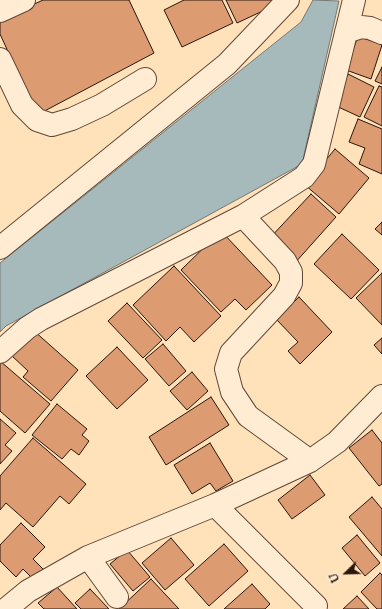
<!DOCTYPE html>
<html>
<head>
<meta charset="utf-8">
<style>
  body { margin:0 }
  #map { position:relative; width:382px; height:609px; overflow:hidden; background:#ffe2ba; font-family:"IM FELL Double Pica",serif }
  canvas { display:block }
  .north { position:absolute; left:326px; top:553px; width:40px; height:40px; -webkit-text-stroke:3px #ffecd2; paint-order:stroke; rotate:247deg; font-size:11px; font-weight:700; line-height:16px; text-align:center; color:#2b150c }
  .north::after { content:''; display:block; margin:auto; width:14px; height:18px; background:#2b150c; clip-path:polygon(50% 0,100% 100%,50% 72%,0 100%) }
</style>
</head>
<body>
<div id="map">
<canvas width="382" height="609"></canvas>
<div class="north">U</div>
</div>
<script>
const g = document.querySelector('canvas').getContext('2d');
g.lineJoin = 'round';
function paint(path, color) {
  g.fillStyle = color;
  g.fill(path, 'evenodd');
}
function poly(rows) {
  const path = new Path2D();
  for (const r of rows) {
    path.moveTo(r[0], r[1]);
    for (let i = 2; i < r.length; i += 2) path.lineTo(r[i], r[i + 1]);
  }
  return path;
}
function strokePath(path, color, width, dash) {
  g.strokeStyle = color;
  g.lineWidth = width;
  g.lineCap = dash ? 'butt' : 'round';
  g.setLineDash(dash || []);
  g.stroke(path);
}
const water = poly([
  [313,0,339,1,302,164,6,326,0,332,0,263,301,22,313,0]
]);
paint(water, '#a6babb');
strokePath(water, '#757875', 1);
const building = poly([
  [43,0,129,0,154,53,37,115,0,34,0,20,43,0],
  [184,0,222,0,233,23,182,47,164,10,184,0],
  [226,0,284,0,284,1,237,23,226,0],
  [358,36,382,45,371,79,346,70,358,36],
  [382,67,382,84,375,81,382,67],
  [348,74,374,87,360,117,334,105,348,74],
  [379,86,382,87,382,126,364,117,379,86],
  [358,119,382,129,382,174,359,164,365,148,349,142,358,119],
  [335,149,369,178,339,214,305,185,335,149],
  [311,194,336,217,294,264,268,240,311,194],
  [382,222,382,235,375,229,382,222],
  [221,231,272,285,246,310,235,299,221,312,181,270,221,231],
  [342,234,379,270,351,299,314,264,342,234],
  [174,266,221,316,194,342,180,327,166,341,133,305,174,266],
  [382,273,382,325,356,298,382,273],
  [299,297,332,332,300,364,288,351,298,342,276,319,299,297],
  [127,303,162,340,143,358,108,321,127,303],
  [33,330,78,370,51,401,23,377,28,371,11,355,33,330],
  [382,338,382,354,374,345,382,338],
  [163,344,186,371,169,386,145,359,163,344],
  [117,347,148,380,117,409,86,376,117,347],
  [0,361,50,404,25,433,0,411,0,361],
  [192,372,208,391,187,410,170,391,192,372],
  [211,397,229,425,166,465,149,437,211,397],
  [57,404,87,429,82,435,89,441,79,455,71,449,62,459,32,435,57,404],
  [0,419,16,433,5,445,12,451,0,464,0,419],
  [372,430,382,443,382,484,379,486,349,448,372,430],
  [33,438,86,484,69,504,60,496,33,527,6,503,0,510,0,476,33,438],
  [210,443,233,481,216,491,210,483,192,494,174,465,210,443],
  [310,475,325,495,292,519,278,500,310,475],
  [372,497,382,509,382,556,349,517,372,497],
  [21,523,45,547,33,559,43,569,33,579,23,569,16,577,0,561,0,545,21,523],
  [357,535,380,563,365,576,342,548,357,535],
  [171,538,194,565,165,590,142,563,171,538],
  [224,544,248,571,209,606,185,579,224,544],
  [127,550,150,577,133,591,110,564,127,550],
  [380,573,382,575,382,609,377,609,361,592,380,573],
  [151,579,179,609,119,609,151,579],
  [252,584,270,604,265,609,224,609,252,584],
  [57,587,77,609,44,609,38,603,57,587],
  [90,589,109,609,81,609,75,603,90,589],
  [357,596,369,609,343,609,357,596]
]);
paint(building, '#dc9b71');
strokePath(building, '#2b150c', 1);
const minor = poly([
  [0,11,24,0],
  [346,32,361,27,370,28,382,33],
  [0,59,22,105,37,120,52,125,72,119,102,105,145,79],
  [243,216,285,261,291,272,291,283,284,296,231,353,226,369,232,392,248,416,310,461],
  [0,248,227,64,288,0],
  [0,352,27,328,41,319,243,216,304,177,314,164,354,0],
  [215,505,316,606],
  [88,557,117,597],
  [6,609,28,591,88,557,215,505,310,461,337,442,382,396]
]);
strokePath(minor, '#604838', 24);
strokePath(minor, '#ffecd2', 22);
</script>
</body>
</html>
